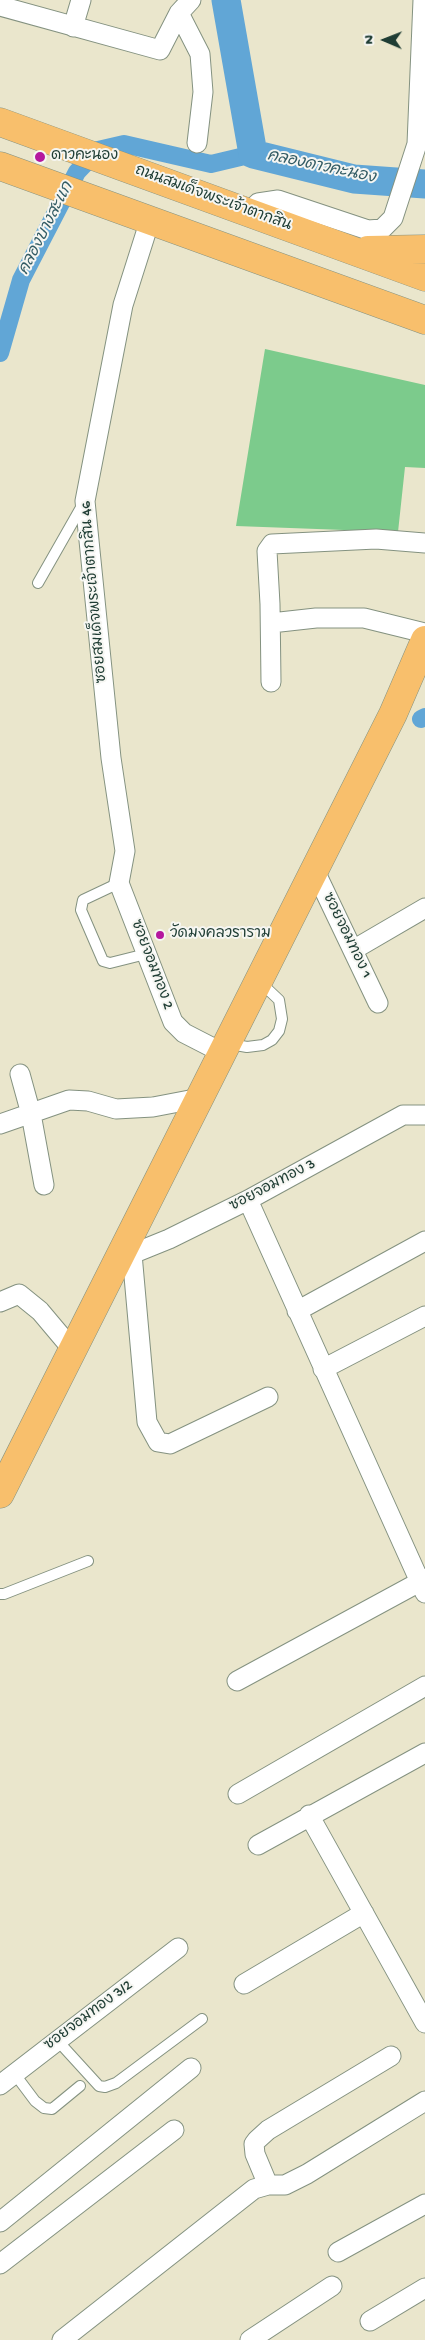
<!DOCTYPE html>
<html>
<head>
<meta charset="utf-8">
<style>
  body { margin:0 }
  #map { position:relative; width:425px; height:2340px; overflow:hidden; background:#eae6cc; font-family:"Gochi Hand",sans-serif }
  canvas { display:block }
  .north { position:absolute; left:360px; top:15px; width:50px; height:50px; -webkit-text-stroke:4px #f6f6f2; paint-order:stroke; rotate:271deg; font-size:14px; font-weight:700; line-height:20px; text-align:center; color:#1f3d34 }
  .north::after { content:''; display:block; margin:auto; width:18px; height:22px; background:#1f3d34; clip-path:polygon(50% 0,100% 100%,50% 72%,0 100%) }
</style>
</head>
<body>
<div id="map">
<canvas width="425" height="2340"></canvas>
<div class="north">N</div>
</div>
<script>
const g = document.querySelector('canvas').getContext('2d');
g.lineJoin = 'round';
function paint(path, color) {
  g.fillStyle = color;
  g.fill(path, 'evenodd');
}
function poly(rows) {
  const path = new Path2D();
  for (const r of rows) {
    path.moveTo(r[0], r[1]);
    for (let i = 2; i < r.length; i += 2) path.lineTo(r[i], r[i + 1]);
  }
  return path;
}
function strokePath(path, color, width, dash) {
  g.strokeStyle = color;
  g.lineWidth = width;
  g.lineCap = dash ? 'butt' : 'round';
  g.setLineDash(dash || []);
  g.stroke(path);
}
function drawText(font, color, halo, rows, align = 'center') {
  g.font = font + ' "Gochi Hand","Playpen Sans Thai",sans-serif';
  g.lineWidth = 4;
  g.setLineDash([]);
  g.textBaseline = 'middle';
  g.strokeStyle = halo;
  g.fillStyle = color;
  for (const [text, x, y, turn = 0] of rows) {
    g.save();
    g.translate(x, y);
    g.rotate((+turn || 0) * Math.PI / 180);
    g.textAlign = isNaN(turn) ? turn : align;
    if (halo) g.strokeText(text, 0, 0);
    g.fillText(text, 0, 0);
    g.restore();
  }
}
paint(poly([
  [265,349,425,385,425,468,405,467,398,532,236,526]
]), '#7ccb8c');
strokePath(poly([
  [0,353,21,280,77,172,98,150,124,144,211,164,253,154],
  [421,719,425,717]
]), '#61a6d6', 18);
strokePath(poly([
  [226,0,253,154,354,179,425,184]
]), '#61a6d6', 29);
const service = poly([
  [38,583,83,504],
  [119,883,83,900,81,910,103,961,110,963,146,954],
  [230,1044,247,1047,263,1045,272,1040,279,1031,282,1019,279,1000,260,982],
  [0,1594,4,1594,88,1561],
  [57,2040,99,2086,105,2087,116,2083,202,2019],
  [14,2073,35,2101,44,2108,52,2109,80,2086]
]);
const minor = poly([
  [0,6,160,50,179,13,191,0],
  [179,13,200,54,203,92,197,143],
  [73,27,81,0],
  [250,213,258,203,278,200,368,230,382,229,393,218,417,144,423,0],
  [150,220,123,305,85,501,111,758,125,851,119,883,173,1022,184,1033,221,1052],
  [271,623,316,618,364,618,425,633],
  [271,682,270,604,267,551,272,544,376,539,425,543],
  [314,869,378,1003],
  [353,950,425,908],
  [20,1074,31,1114,44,1185],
  [0,1124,69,1100,88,1101,116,1109,153,1107,200,1098],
  [248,1200,425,1593],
  [132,1254,147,1422,158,1442,170,1444,268,1397],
  [119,1256,132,1254,169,1239,248,1200,403,1115,425,1115],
  [0,1302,19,1294,40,1311,72,1349],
  [297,1311,425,1241],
  [323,1369,425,1316],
  [237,1681,425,1579],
  [238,1794,425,1686],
  [309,1815,425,2023],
  [258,1845,425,1753],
  [244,1984,364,1913],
  [0,2085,178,1948],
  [268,2185,255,2154,254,2144,257,2140,268,2130,391,2056],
  [0,2222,191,2068],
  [338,2252,425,2204],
  [0,2264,174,2130],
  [370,2321,425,2288],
  [62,2340,254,2189,268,2185,285,2185,307,2174,425,2101],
  [250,2340,332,2286]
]);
const primary = poly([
  [0,122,425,277],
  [0,166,425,320],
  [368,250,425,249],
  [0,1494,393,714,425,640]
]);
strokePath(service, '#849280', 12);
strokePath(minor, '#849280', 21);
strokePath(primary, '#849280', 29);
strokePath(service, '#fff', 10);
strokePath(minor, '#fff', 19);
strokePath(primary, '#f8bf6c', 28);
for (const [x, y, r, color] of [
  [40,157,6,"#b5179e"],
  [160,935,5,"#b5179e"]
]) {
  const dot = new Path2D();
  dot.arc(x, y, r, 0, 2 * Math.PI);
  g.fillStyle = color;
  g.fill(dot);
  strokePath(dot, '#f6f6f2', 2);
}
drawText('15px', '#1f3d34', '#f6f6f2', [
  ["ดาวคะนอง",51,157],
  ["วัดมงคลวราราม",170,935]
], 'left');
drawText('15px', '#1f3d34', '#f6f6f2', [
  ["ถนนสมเด็จพระเจ้าตากสิน",213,199,20],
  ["ซอยสมเด็จพระเจ้าตากสิน 46",95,592,-95],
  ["ซอยจอมทอง 1",346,936,64],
  ["ซอยจอมทอง 2",151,965,69],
  ["ซอยจอมทอง 3",273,1186,-28],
  ["ซอยจอมทอง 3/2",89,2016,-37]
]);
drawText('italic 16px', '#335c65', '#f6f6f2', [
  ["คลองดาวคะนอง",321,168,12],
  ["คลองบางสะแก",47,229,-63]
]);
</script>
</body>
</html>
